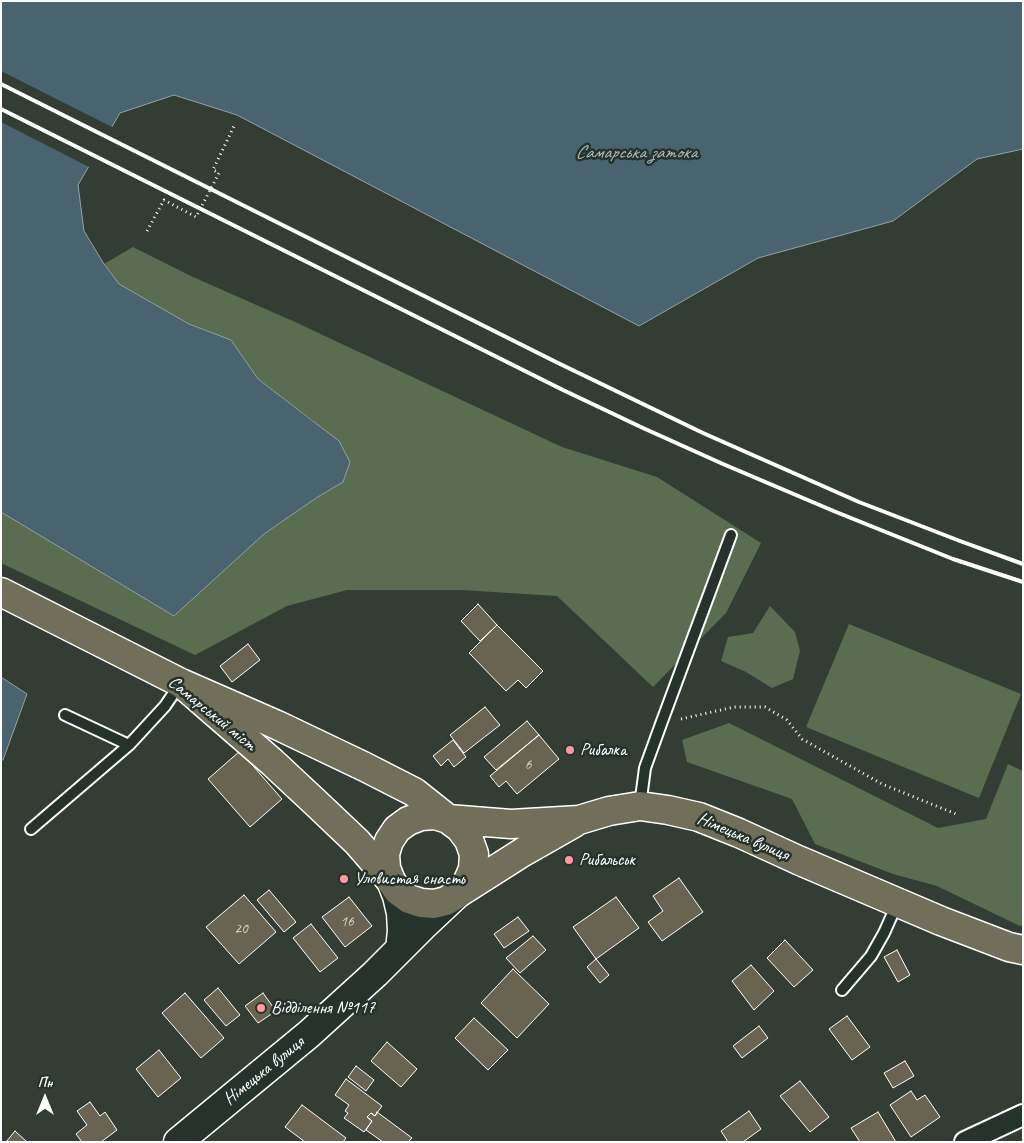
<!DOCTYPE html>
<html>
<head>
<meta charset="utf-8">
<style>
  body { margin:0 }
  #map { position:relative; width:1024px; height:1143px; overflow:hidden; background:#333d34; font-family:Caveat,sans-serif }
  canvas { display:block }
  .frame { position:absolute; inset:0; border:2px solid #fff; pointer-events:none }
  .north { position:absolute; left:20px; top:1073px; width:50px; height:50px; -webkit-text-stroke:4px #26332d; paint-order:stroke; rotate:0deg; font-size:14px; font-weight:700; line-height:20px; text-align:center; color:#fff }
  .north::after { content:''; display:block; margin:auto; width:18px; height:22px; background:#fff; clip-path:polygon(50% 0,100% 100%,50% 72%,0 100%) }
</style>
</head>
<body>
<div id="map">
<canvas width="1024" height="1143"></canvas>
<div class="frame"></div>
<div class="north">Пн</div>
</div>
<script>
const g = document.querySelector('canvas').getContext('2d');
g.lineJoin = 'round';
function paint(path, color) {
  g.fillStyle = color;
  g.fill(path, 'evenodd');
}
function poly(rows) {
  const path = new Path2D();
  for (const r of rows) {
    path.moveTo(r[0], r[1]);
    for (let i = 2; i < r.length; i += 2) path.lineTo(r[i], r[i + 1]);
  }
  return path;
}
function strokePath(path, color, width, dash) {
  g.strokeStyle = color;
  g.lineWidth = width;
  g.lineCap = dash ? 'butt' : 'round';
  g.setLineDash(dash || []);
  g.stroke(path);
}
function drawText(font, color, halo, rows, align = 'center') {
  g.font = font + ' Caveat,sans-serif';
  g.lineWidth = 5;
  g.setLineDash([]);
  g.textBaseline = 'middle';
  g.strokeStyle = halo;
  g.fillStyle = color;
  for (const [text, x, y, turn = 0] of rows) {
    g.save();
    g.translate(x, y);
    g.rotate((+turn || 0) * Math.PI / 180);
    g.textAlign = isNaN(turn) ? turn : align;
    if (halo) g.strokeText(text, 0, 0);
    g.fillText(text, 0, 0);
    g.restore();
  }
}
paint(poly([
  [133,247,193,277,295,322,562,447,657,477,761,543,726,613,653,687,557,596,462,590,347,590,287,606,195,655,1,563,1,512,174,616,264,534,316,498,343,482,314,421,258,379,231,340,189,324,119,284,104,264],
  [770,606,795,632,800,651,793,679,772,688,746,672,721,661,728,637,753,633],
  [849,624,1021,694,979,798,806,727],
  [729,723,938,828,986,819,1008,764,1023,771,1023,925,1020,926,937,886,893,874,815,844,792,799,687,762,682,740]
]), '#5b6d50');
const water = poly([
  [1,1,1023,1,1023,149,977,159,893,221,758,258,639,326,237,115,174,95,120,113,78,185,84,231,104,264,119,284,189,324,231,340,258,379,339,441,350,462,343,482,316,498,264,534,174,616,1,512,1,1],
  [1,677,27,694,3,760,1,761,1,677]
]);
paint(water, '#49646e');
strokePath(water, '#92a2a8', 1);
paint(poly([
  [1,71,114,128,91,168,1,122]
]), '#333d34');
const building = poly([
  [478,604,497,625,480,641,461,621,478,604],
  [497,625,543,671,526,688,518,680,506,691,469,653,497,625],
  [248,644,260,660,232,682,220,666,248,644],
  [485,707,500,725,464,753,450,735,485,707],
  [527,721,539,735,496,770,484,757,527,721],
  [539,735,559,759,517,794,506,781,499,787,490,776,539,735],
  [453,740,466,757,454,767,448,759,441,766,433,756,453,740],
  [240,751,282,799,250,827,208,779,240,751],
  [679,878,703,912,662,941,648,922,663,911,653,896,679,878],
  [269,890,296,922,284,932,257,900,269,890],
  [244,895,276,932,239,964,206,927,244,895],
  [349,897,372,926,345,947,322,917,349,897],
  [616,897,639,928,596,959,573,927,616,897],
  [518,917,529,931,504,948,494,934,518,917],
  [311,924,338,958,320,972,293,938,311,924],
  [533,936,546,950,520,973,506,958,533,936],
  [785,940,813,970,794,987,767,958,785,940],
  [897,950,910,975,898,982,884,957,897,950],
  [596,959,609,975,600,983,587,967,596,959],
  [751,965,774,991,754,1010,732,981,751,965],
  [513,969,549,1004,517,1038,481,1003,513,969],
  [218,988,240,1015,226,1026,204,1000,218,988],
  [185,993,224,1038,201,1058,162,1013,185,993],
  [263,993,276,1011,258,1023,245,1006,263,993],
  [847,1016,870,1047,852,1060,829,1029,847,1016],
  [474,1018,508,1050,488,1070,455,1038,474,1018],
  [759,1026,768,1038,742,1058,733,1046,759,1026],
  [387,1042,417,1069,401,1087,371,1061,387,1042],
  [159,1050,181,1078,158,1097,136,1069,159,1050],
  [905,1061,914,1076,893,1088,884,1073,905,1061],
  [356,1066,374,1080,366,1091,348,1077,356,1066],
  [346,1079,382,1106,375,1116,371,1113,367,1117,372,1121,364,1132,344,1118,348,1113,345,1111,349,1105,335,1095,346,1079],
  [800,1081,829,1117,810,1132,780,1096,800,1081],
  [911,1091,917,1100,925,1095,940,1117,911,1137,890,1105,911,1091],
  [90,1102,100,1116,105,1112,117,1130,101,1142,82,1142,76,1134,87,1125,77,1111,90,1102],
  [302,1105,346,1138,343,1142,305,1142,285,1127,302,1105],
  [749,1111,761,1129,743,1142,728,1142,721,1131,749,1111],
  [377,1112,412,1138,408,1142,383,1142,366,1130,372,1121,367,1117,371,1113,375,1116,377,1112],
  [878,1112,896,1142,860,1142,851,1128,878,1112],
  [15,1131,27,1142,6,1142,15,1131]
]);
paint(building, '#686451');
strokePath(building, '#fff', 1);
const service = poly([
  [65,715,129,745],
  [640,806,645,768,661,724,731,535],
  [31,829,129,745,165,706,180,684],
  [842,990,871,956,884,933,897,904]
]);
const minor = poly([
  [965,1142,1023,1115]
]);
const secondary = poly([
  [391,881,397,896,401,913,402,931,400,949],
  [178,1142,309,1034,375,974,423,926,457,894]
]);
const primary = poly([
  [1,592,181,683,272,762,317,804,357,842,391,881],
  [181,683,277,725,365,767,414,792,448,819,511,824,579,820,609,811,640,806,668,810,699,817,739,833,798,860,941,921,1009,947,1023,950],
  [457,894,467,883,473,869,474,854,469,840,460,828,448,819,435,815,421,816,408,821,397,829,389,841,385,854,386,868,391,881,398,891,409,899,421,903,434,904,446,901,523,852,574,823]
]);
strokePath(service, '#fff', 14);
strokePath(minor, '#fff', 24);
strokePath(secondary, '#fff', 31);
strokePath(primary, '#fff', 31);
strokePath(poly([
  [147,231,164,200,196,217,219,173,213,170,234,126],
  [681,719,734,707,765,707,787,720,802,739,882,784,956,814]
]), '#fff', 3, [1, 4]);
strokePath(service, '#26332d', 10);
strokePath(minor, '#26332d', 20);
strokePath(secondary, '#26332d', 28);
strokePath(primary, '#716e59', 28);
strokePath(poly([
  [1,84,556,362,703,433,859,502,960,541,1023,564],
  [1,109,563,390,643,428,723,464,836,512,953,559,1023,582]
]), '#fff', 4);
for (const [x, y, r, color] of [
  [570,750,5,"#ff9aa2"],
  [569,860,5,"#ff9aa2"],
  [344,879,5,"#ff9aa2"],
  [261,1008,5,"#ff9aa2"]
]) {
  const dot = new Path2D();
  dot.arc(x, y, r, 0, 2 * Math.PI);
  g.fillStyle = color;
  g.fill(dot);
  strokePath(dot, '#26332d', 2);
}
drawText('15px', '#d9d8d4', null, [
  ["6",528,765],
  ["16",347,922],
  ["20",241,929]
]);
drawText('18px', '#fff', '#26332d', [
  ["Самарський міст",212,714,39],
  ["Німецька вулиця",743,837,23],
  ["Німецька вулиця",264,1071,-39]
]);
drawText('18px', '#fff', '#26332d', [
  ["Рибалка",580,750],
  ["Рибальськ",579,860],
  ["Уловистая снасть",354,879],
  ["Відділення №117",271,1008]
], 'left');
drawText('italic 19px', '#adb9be', '#26332d', [
  ["Самарська затока",636,153]
]);
</script>
</body>
</html>
